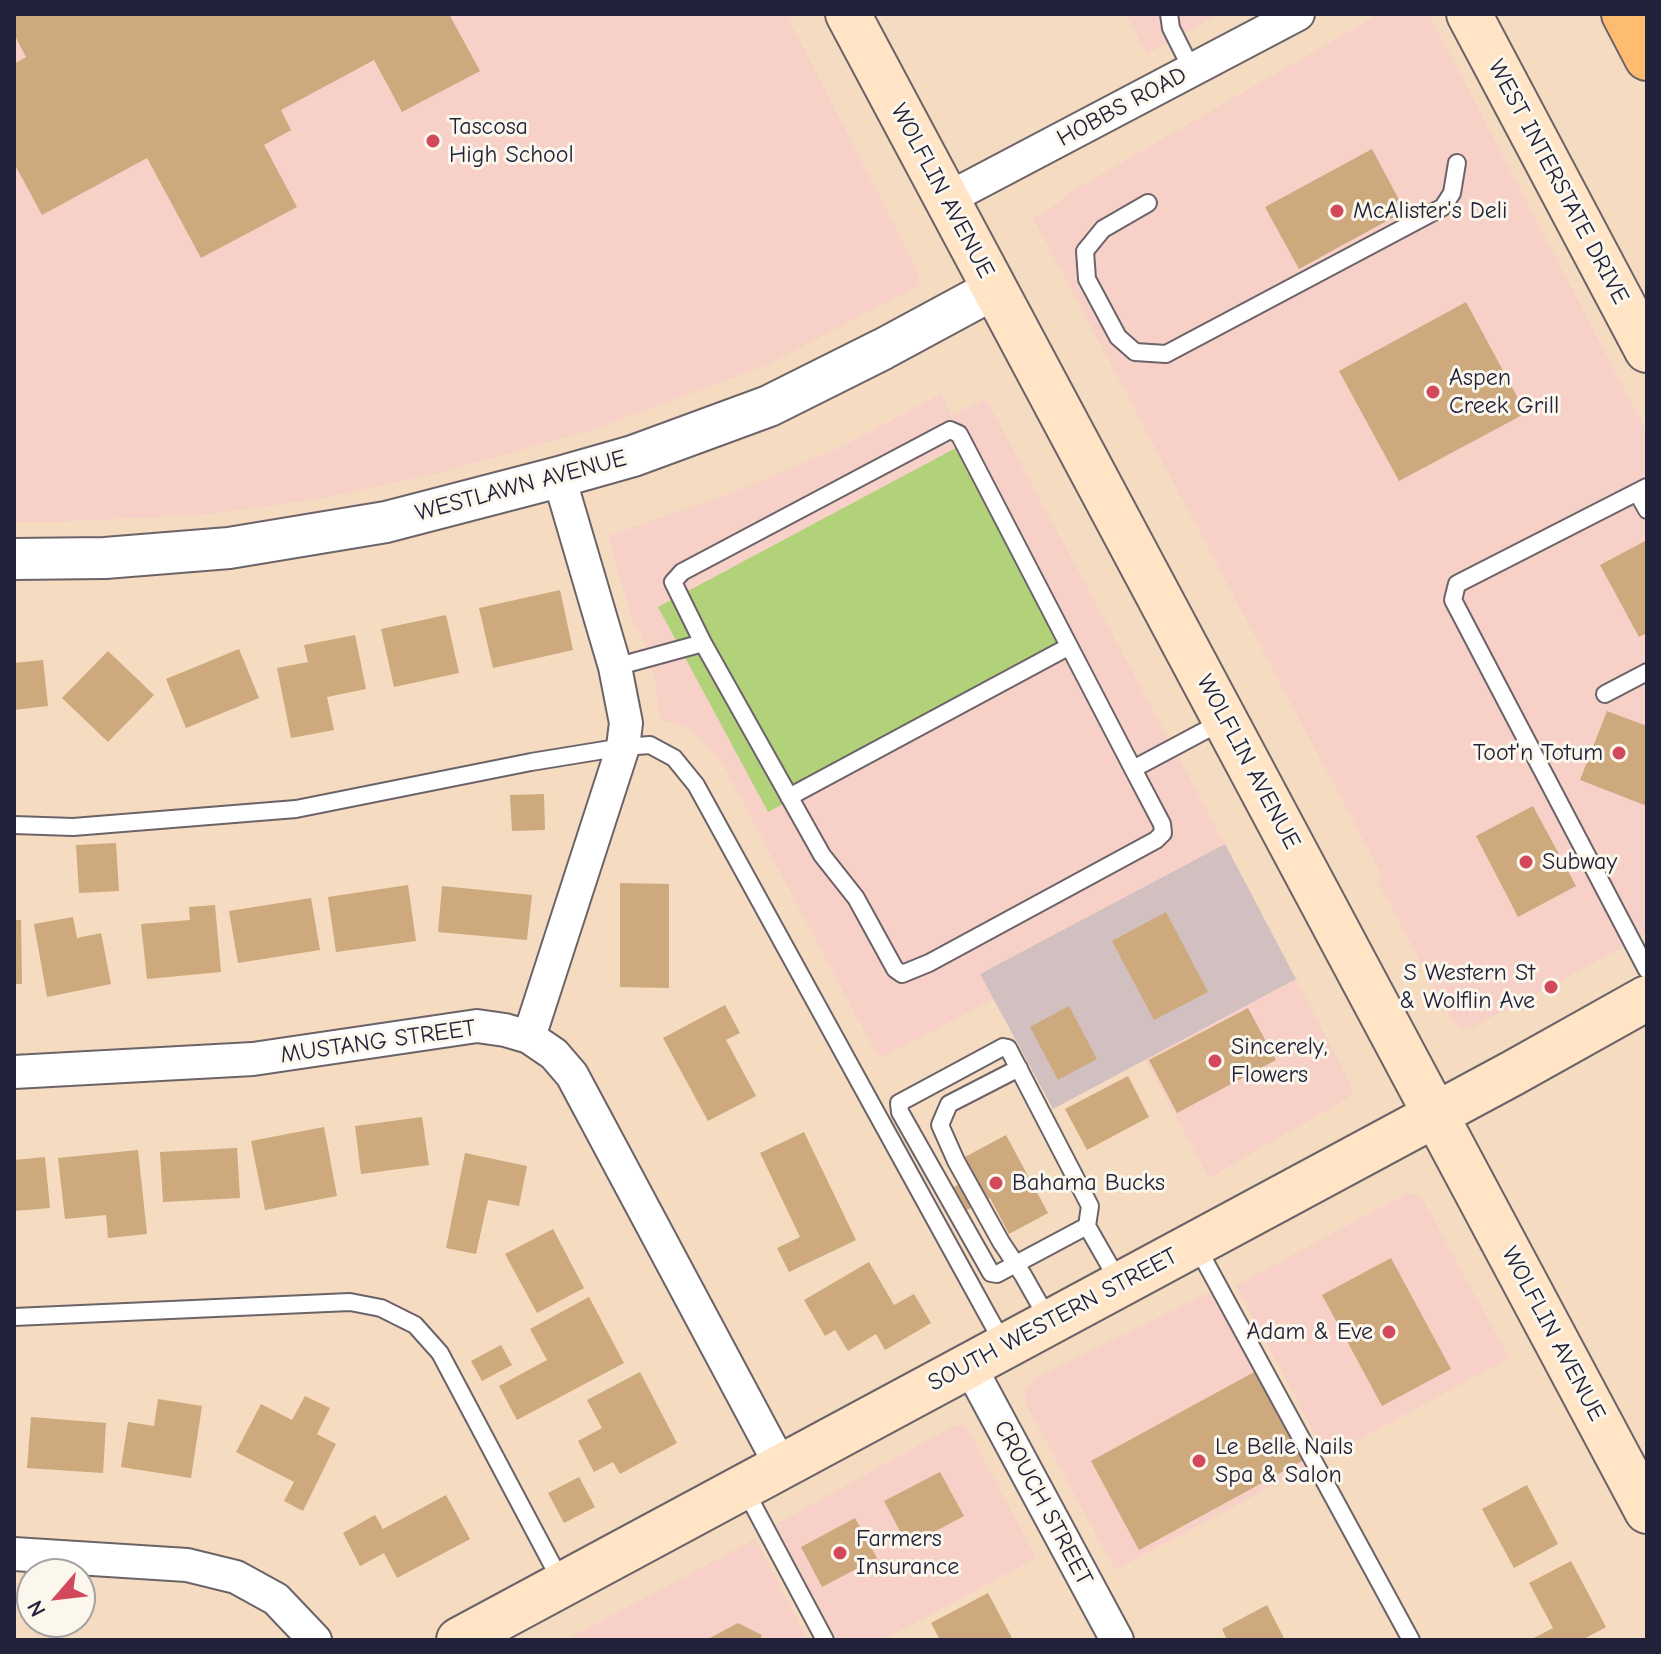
<!DOCTYPE html>
<html>
<head>
<meta charset="utf-8">
<style>
  body { margin:0 }
  #map { position:relative; width:1661px; height:1654px; overflow:hidden; background:#f5dbbf; font-family:"Comic Neue",sans-serif }
  canvas { display:block }
  .frame { position:absolute; inset:0; border:16px solid #22223b; pointer-events:none }
  .north { position:absolute; left:16px; top:1558px; width:80px; height:80px; box-sizing:border-box; background:#fbf7ec; border:2px solid #a4a2a5; border-radius:50%; rotate:242deg; font-size:22px; font-weight:700; line-height:32px; text-align:center; color:#22223b }
  .north::after { content:''; display:block; margin:auto; width:28px; height:36px; background:#d1495b; clip-path:polygon(50% 0,100% 100%,50% 72%,0 100%) }
</style>
</head>
<body>
<div id="map">
<canvas width="1661" height="1654"></canvas>
<div class="frame"></div>
<div class="north">N</div>
</div>
<script>
const g = document.querySelector('canvas').getContext('2d');
g.lineJoin = 'round';
function paint(path, color) {
  g.fillStyle = color;
  g.fill(path, 'evenodd');
}
function poly(rows) {
  const path = new Path2D();
  for (const r of rows) {
    path.moveTo(r[0], r[1]);
    for (let i = 2; i < r.length; i += 2) path.lineTo(r[i], r[i + 1]);
  }
  return path;
}
function strokePath(path, color, width, dash) {
  g.strokeStyle = color;
  g.lineWidth = width;
  g.lineCap = dash ? 'butt' : 'round';
  g.setLineDash(dash || []);
  g.stroke(path);
}
function drawText(font, color, halo, rows, align = 'center') {
  g.font = font + ' "Comic Neue",sans-serif';
  g.lineWidth = 6;
  g.setLineDash([]);
  g.textBaseline = 'middle';
  g.strokeStyle = halo;
  g.fillStyle = color;
  for (const [text, x, y, turn = 0] of rows) {
    g.save();
    g.translate(x, y);
    g.rotate((+turn || 0) * Math.PI / 180);
    g.textAlign = isNaN(turn) ? turn : align;
    if (halo) g.strokeText(text, 0, 0);
    g.fillText(text, 0, 0);
    g.restore();
  }
}
paint(poly([
  [14,14,786,14,917,269,920,285,767,365,592,430,435,474,319,499,202,515,51,522,14,522],
  [1126,14,1220,14,1147,54],
  [1379,14,1429,14,1647,433,1647,934,1472,1028,1460,1029,1450,1017,1377,880,1383,877,1033,218,1060,202,1067,194],
  [941,394,952,415,986,399,1225,844,980,974,994,999,879,1059,721,761,691,729,660,719,655,681,642,636,633,622,608,536,734,492,843,446],
  [1296,979,1352,1087,1351,1096,1209,1178,1145,1059],
  [1408,1193,1421,1196,1509,1358,1327,1457,1236,1285],
  [1212,1291,1308,1467,1115,1570,1025,1402,1025,1389,1038,1377],
  [960,1425,968,1429,1036,1558,883,1640,836,1640,776,1524,952,1427],
  [755,1539,808,1640,565,1640,624,1609]
]), '#f7d1c8');
paint(poly([
  [1225,844,1296,979,1053,1109,980,974]
]), '#d2bfc0');
paint(poly([
  [967,442,1077,647,768,812,658,607]
]), '#b1d279');
paint(poly([
  [14,14,449,14,480,71,402,112,374,60,281,110,291,130,264,145,297,207,201,258,147,158,42,215,14,163,14,64,26,57,14,34],
  [1372,149,1405,211,1299,269,1265,207],
  [1466,302,1526,413,1399,481,1339,371],
  [1647,540,1647,633,1639,637,1600,565],
  [560,590,573,650,493,668,479,608],
  [446,615,459,673,394,687,381,629],
  [355,635,366,689,327,697,334,730,291,738,277,668,308,662,304,645],
  [239,649,259,698,186,728,166,679],
  [108,651,154,695,108,742,62,698],
  [43,660,48,706,14,710,14,663],
  [1607,711,1647,726,1647,806,1580,780],
  [544,794,545,830,512,831,510,795],
  [1533,806,1576,886,1518,917,1476,836],
  [116,843,119,891,79,893,76,845],
  [620,883,669,884,669,988,620,987],
  [408,885,416,941,336,952,328,897],
  [442,886,532,895,527,940,438,932],
  [311,898,320,950,238,963,229,911],
  [215,905,221,972,147,979,141,924,190,920,189,907],
  [1166,912,1208,992,1154,1020,1112,941],
  [73,917,77,938,101,933,111,984,47,997,34,924],
  [14,920,21,920,22,984,14,984],
  [725,1005,740,1033,726,1040,756,1096,708,1121,663,1038],
  [1069,1006,1097,1059,1058,1080,1030,1027],
  [1248,1008,1276,1060,1177,1113,1149,1060],
  [1128,1076,1149,1117,1087,1150,1065,1109],
  [422,1117,429,1165,361,1174,355,1126],
  [324,1127,337,1196,265,1210,251,1141],
  [804,1132,856,1240,789,1272,777,1248,800,1237,760,1153],
  [1006,1135,1048,1213,1009,1234,990,1198,967,1210,954,1187,975,1176,965,1157],
  [237,1148,240,1198,163,1202,160,1152],
  [138,1150,147,1234,108,1238,106,1215,65,1219,58,1158],
  [465,1153,527,1166,519,1206,488,1200,476,1254,446,1248],
  [45,1157,50,1208,14,1211,14,1160],
  [553,1229,584,1288,537,1313,505,1254],
  [1391,1258,1451,1369,1382,1406,1322,1295],
  [869,1262,894,1305,914,1294,931,1323,885,1350,876,1334,848,1351,835,1330,825,1336,804,1300],
  [589,1297,624,1363,517,1420,499,1386,547,1360,530,1329],
  [501,1345,512,1365,482,1381,471,1361],
  [1256,1371,1304,1460,1139,1550,1091,1461],
  [640,1372,677,1443,620,1474,613,1462,594,1472,578,1441,602,1428,587,1400],
  [305,1396,330,1408,317,1434,336,1444,303,1511,284,1501,294,1482,236,1452,261,1404,292,1420],
  [158,1399,202,1406,191,1478,121,1467,128,1422,154,1426],
  [31,1417,106,1423,103,1473,27,1468],
  [940,1472,964,1516,908,1546,884,1501],
  [579,1477,595,1507,564,1523,548,1493],
  [1527,1485,1558,1544,1514,1568,1482,1509],
  [446,1495,470,1539,397,1578,384,1553,360,1566,343,1533,375,1515,383,1529],
  [855,1518,877,1558,822,1587,801,1547],
  [1571,1561,1606,1627,1582,1640,1530,1640,1553,1628,1529,1583],
  [988,1593,1013,1640,940,1640,931,1623],
  [1267,1605,1285,1640,1227,1640,1222,1629],
  [738,1623,762,1635,759,1640,706,1640]
]), '#cda97d');
const service = poly([
  [1169,14,1171,28,1192,70],
  [1148,203,1103,229,1085,251,1087,279,1118,337,1135,352,1166,354,1443,207,1452,193,1457,163],
  [950,430,959,434,1133,769,1162,824,1163,833,1156,840,929,963,902,974,895,969,856,898,822,855,703,643,673,582,682,572,950,430],
  [1647,487,1457,584,1453,600,1647,970],
  [1637,492,1647,510],
  [615,667,703,643],
  [1605,694,1647,672],
  [1133,769,1223,721],
  [789,797,1068,647],
  [14,825,73,827,296,809,531,762,623,747,650,745,674,758,696,785,1004,1345],
  [1019,1068,949,1104,940,1125,956,1161,1001,1242,1023,1275,1049,1321],
  [1087,1226,997,1274,991,1273,900,1112,899,1103,1003,1047,1008,1048,1090,1206,1087,1226,1119,1282],
  [1196,1245,1411,1640],
  [14,1317,350,1302,381,1308,415,1325,440,1353,562,1583],
  [744,1488,825,1640]
]);
const minor = poly([
  [947,199,1298,14],
  [529,1037,623,747,626,723,615,667,559,477],
  [14,1072,253,1059,477,1026,505,1030,529,1037,554,1054,572,1075,781,1466],
  [969,1365,1117,1640],
  [14,1554,187,1565,236,1577,276,1599,315,1640]
]);
const tertiary = poly([
  [14,559,105,558,229,548,386,522,559,477,633,456,769,406,883,349,994,289]
]);
const secondary = poly([
  [848,14,1647,1511],
  [1469,14,1647,350],
  [459,1640,1513,1073,1647,998]
]);
const motorway = poly([
  [1624,14,1647,58]
]);
strokePath(service, '#6c6369', 20);
strokePath(minor, '#6c6369', 36);
strokePath(tertiary, '#6c6369', 44);
strokePath(secondary, '#6c6369', 48);
strokePath(motorway, '#6c6369', 48);
strokePath(service, '#fff', 16);
strokePath(minor, '#fff', 32);
strokePath(tertiary, '#fff', 40);
strokePath(secondary, '#ffe4c6', 44);
strokePath(motorway, '#febc70', 44);
for (const [x, y, r, color] of [
  [433,141,8,"#d1495b"],
  [1337,211,8,"#d1495b"],
  [1433,392,8,"#d1495b"],
  [1619,753,8,"#d1495b"],
  [1526,862,8,"#d1495b"],
  [1551,987,8,"#d1495b"],
  [1215,1061,8,"#d1495b"],
  [996,1183,8,"#d1495b"],
  [1389,1332,8,"#d1495b"],
  [1199,1461,8,"#d1495b"],
  [840,1553,8,"#d1495b"]
]) {
  const dot = new Path2D();
  dot.arc(x, y, r, 0, 2 * Math.PI);
  g.fillStyle = color;
  g.fill(dot);
  strokePath(dot, '#fbf7ec', 3);
}
drawText('24px', '#22223b', '#fbf7ec', [
  ["HOBBS ROAD",1122,107,-28],
  ["WEST INTERSTATE DRIVE",1558,182,62],
  ["WOLFLIN AVENUE",942,191,62],
  ["WESTLAWN AVENUE",521,486,-15],
  ["WOLFLIN AVENUE",1248,762,62],
  ["MUSTANG STREET",378,1042,-8],
  ["SOUTH WESTERN STREET",1053,1320,-28],
  ["WOLFLIN AVENUE",1553,1334,62],
  ["CROUCH STREET",1043,1503,62]
]);
drawText('24px', '#22223b', '#fbf7ec', [
  ["Tascosa",449,127],
  ["High School",449,155],
  ["McAlister's Deli",1353,211],
  ["Aspen",1449,378],
  ["Creek Grill",1449,406],
  ["Toot'n Totum",1603,753,"right"],
  ["Subway",1542,862],
  ["S Western St",1535,973,"right"],
  ["& Wolflin Ave",1535,1001,"right"],
  ["Sincerely,",1231,1047],
  ["Flowers",1231,1075],
  ["Bahama Bucks",1012,1183],
  ["Adam & Eve",1373,1332,"right"],
  ["Le Belle Nails",1215,1447],
  ["Spa & Salon",1215,1475],
  ["Farmers",856,1539],
  ["Insurance",856,1567]
], 'left');
</script>
</body>
</html>
